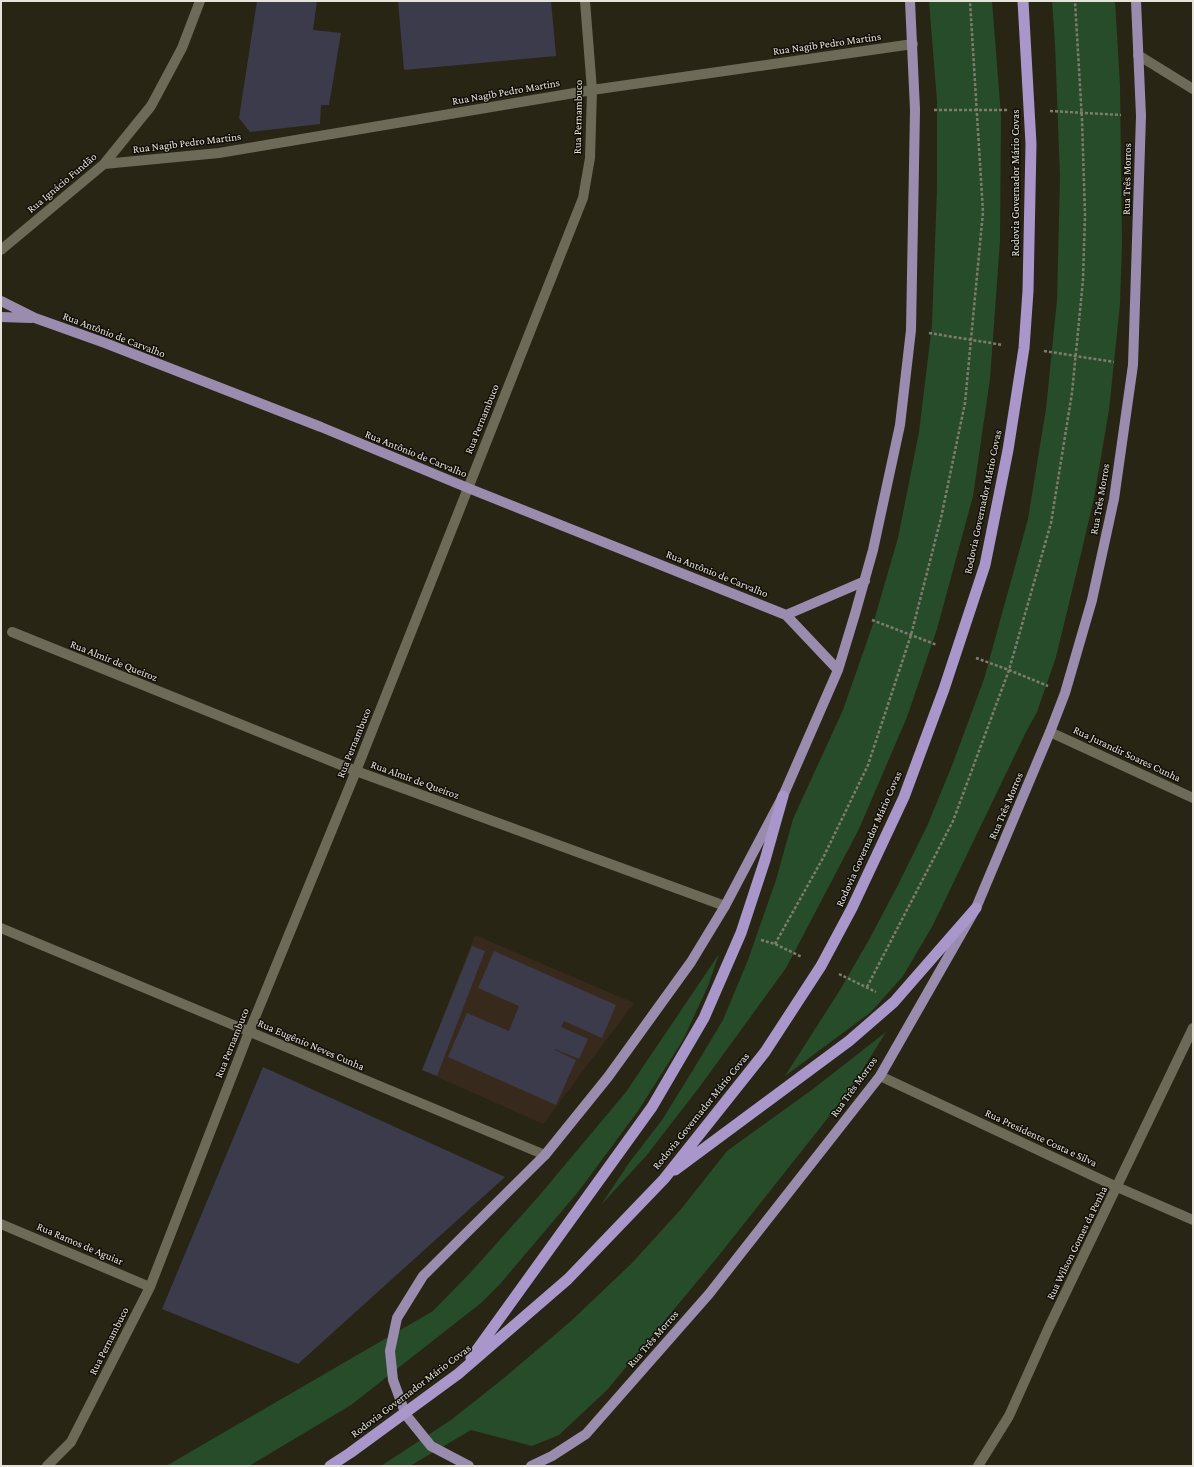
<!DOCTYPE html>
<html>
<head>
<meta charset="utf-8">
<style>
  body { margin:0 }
  #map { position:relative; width:1194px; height:1467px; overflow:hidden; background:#282515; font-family:"Crimson Pro",serif }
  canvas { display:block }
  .frame { position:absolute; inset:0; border:2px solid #e6e4da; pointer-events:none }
</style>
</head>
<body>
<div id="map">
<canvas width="1194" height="1467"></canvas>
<div class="frame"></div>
</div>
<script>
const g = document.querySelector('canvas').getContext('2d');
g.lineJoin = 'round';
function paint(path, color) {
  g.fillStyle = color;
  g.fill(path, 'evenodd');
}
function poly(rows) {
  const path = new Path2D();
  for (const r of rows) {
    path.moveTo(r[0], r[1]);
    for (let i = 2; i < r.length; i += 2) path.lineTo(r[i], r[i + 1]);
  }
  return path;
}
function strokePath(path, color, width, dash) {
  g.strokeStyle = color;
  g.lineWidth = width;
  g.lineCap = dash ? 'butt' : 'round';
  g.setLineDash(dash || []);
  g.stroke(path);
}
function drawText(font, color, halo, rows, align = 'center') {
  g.font = font + ' "Crimson Pro",serif';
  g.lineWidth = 3;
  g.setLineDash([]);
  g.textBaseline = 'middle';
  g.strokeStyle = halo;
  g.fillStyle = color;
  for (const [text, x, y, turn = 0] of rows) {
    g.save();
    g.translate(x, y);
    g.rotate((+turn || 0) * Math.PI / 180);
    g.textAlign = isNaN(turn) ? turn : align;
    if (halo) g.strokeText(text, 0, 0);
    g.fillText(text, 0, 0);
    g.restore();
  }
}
paint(poly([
  [475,935,634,1003,543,1124,422,1070]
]), '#38291d');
paint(poly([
  [929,1,992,1,1001,116,1000,241,990,379,973,496,937,629,907,717,859,829,786,968,698,1089,646,1156,601,1205,629,1163,662,1120,693,1070,723,1020,748,960,776,880,793,819,843,710,873,624,898,538,919,432,932,325,937,189,937,101],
  [1052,1,1115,1,1120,85,1122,244,1120,304,1109,410,1094,498,1080,558,1056,657,1037,712,1026,732,933,925,903,976,871,1012,785,1076,840,990,870,938,899,883,928,824,953,763,984,679,1028,519,1046,409,1057,300,1060,177,1055,44],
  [719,954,708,986,683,1040,638,1111,578,1192,500,1284,481,1303,351,1405,249,1466,166,1466,433,1311,471,1272,538,1197,626,1092],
  [886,1032,850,1090,720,1254,607,1390,559,1435,532,1446,471,1430,410,1466,381,1466,451,1420,504,1378,571,1321,632,1263,682,1208,727,1151,813,1089]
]), '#274c2a');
paint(poly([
  [257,1,317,1,313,30,341,33,329,105,321,105,320,124,250,132,239,118],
  [398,1,551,1,556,56,404,70],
  [472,946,485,951,437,1076,422,1070],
  [494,951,616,1005,602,1038,564,1021,561,1027,588,1039,579,1059,555,1049,555,1050,576,1060,556,1105,448,1057,467,1013,509,1031,519,1006,478,988],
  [263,1067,505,1177,298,1364,162,1309]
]), '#3c3b4b');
strokePath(poly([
  [934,110,1009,110],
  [1050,111,1121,115],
  [929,333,1003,345],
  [1044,351,1114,362],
  [872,620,937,645],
  [976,658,1009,670,1048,686],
  [761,940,775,944,802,957],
  [775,944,823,858,868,765,911,635,941,518,965,403,983,212,970,1],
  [839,974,876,992],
  [867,987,953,821,1009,670,1051,523,1072,393,1083,280,1085,215,1082,120,1075,1]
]), '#7f7c6f', 2.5, [3, 2]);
strokePath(poly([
  [104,164,219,153,592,90,913,44],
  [1,250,104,164,151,106,182,48,200,1],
  [12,632,356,771,725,906],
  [1050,732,1193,798],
  [1,928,545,1155],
  [880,1076,1117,1187,1193,1220],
  [1,1224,150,1287],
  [47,1466,71,1442,150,1287,249,1032,356,771,583,198,590,158,592,90,585,1],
  [978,1466,1009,1416,1049,1327,1193,1028]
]), '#6d6a57', 10);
strokePath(poly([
  [1138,55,1193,89]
]), '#6d6a57', 10);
strokePath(poly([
  [1,301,35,318,105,343,321,427,468,488,786,615,838,670],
  [1,317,31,318],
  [786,615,865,581],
  [469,1466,431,1446,406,1415,393,1380,390,1351,397,1318,423,1276,545,1155,608,1077,691,962,725,906,783,796,838,670,855,614,873,550,900,425,911,330,915,110,910,1],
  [531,1466,552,1456,586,1434,709,1294,880,1076,976,908,1050,732,1065,693,1092,600,1114,499,1133,365,1141,116,1136,1]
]), '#9a8caf', 10);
strokePath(poly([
  [675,1170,849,1041,894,1002,976,908],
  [471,1358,652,1107,704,1018,741,933,765,860,783,796],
  [330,1466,350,1453,458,1374,568,1279,664,1179,765,1052,821,966,852,908,904,797,944,689,985,565,1008,450,1024,348,1028,291,1031,144,1023,1]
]), '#a997cc', 11);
drawText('11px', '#e6e4da', '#100e07', [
  ["Rua Nagib Pedro Martins",827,44,-8],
  ["Rua Nagib Pedro Martins",506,92,-10],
  ["Rua Pernambuco",578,117,-89],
  ["Rua Nagib Pedro Martins",187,143,-7],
  ["Rua Três Morros",1127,179,-89],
  ["Rua Ignácio Fundão",62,183,-40],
  ["Rodovia Governador Mário Covas",1016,183,-90],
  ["Rua Antônio de Carvalho",114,335,21],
  ["Rua Pernambuco",482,419,-68],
  ["Rua Antônio de Carvalho",416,454,22],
  ["Rua Três Morros",1100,499,-80],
  ["Rodovia Governador Mário Covas",983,502,-78],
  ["Rua Antônio de Carvalho",717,574,22],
  ["Rua Almir de Queiroz",114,661,22],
  ["Rua Pernambuco",354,743,-68],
  ["Rua Jurandir Soares Cunha",1127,754,25],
  ["Rua Almir de Queiroz",415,780,20],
  ["Rua Três Morros",1006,806,-67],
  ["Rodovia Governador Mário Covas",869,839,-66],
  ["Rua Pernambuco",232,1043,-68],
  ["Rua Eugênio Neves Cunha",311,1045,23],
  ["Rua Três Morros",854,1087,-54],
  ["Rodovia Governador Mário Covas",701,1111,-51],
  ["Rua Presidente Costa e Silva",1041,1138,25],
  ["Rua Wilson Gomes da Penha",1077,1243,-64],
  ["Rua Ramos de Aguiar",80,1244,23],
  ["Rua Três Morros",653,1339,-49],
  ["Rua Pernambuco",109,1341,-63],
  ["Rodovia Governador Mário Covas",411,1391,-37]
]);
</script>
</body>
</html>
